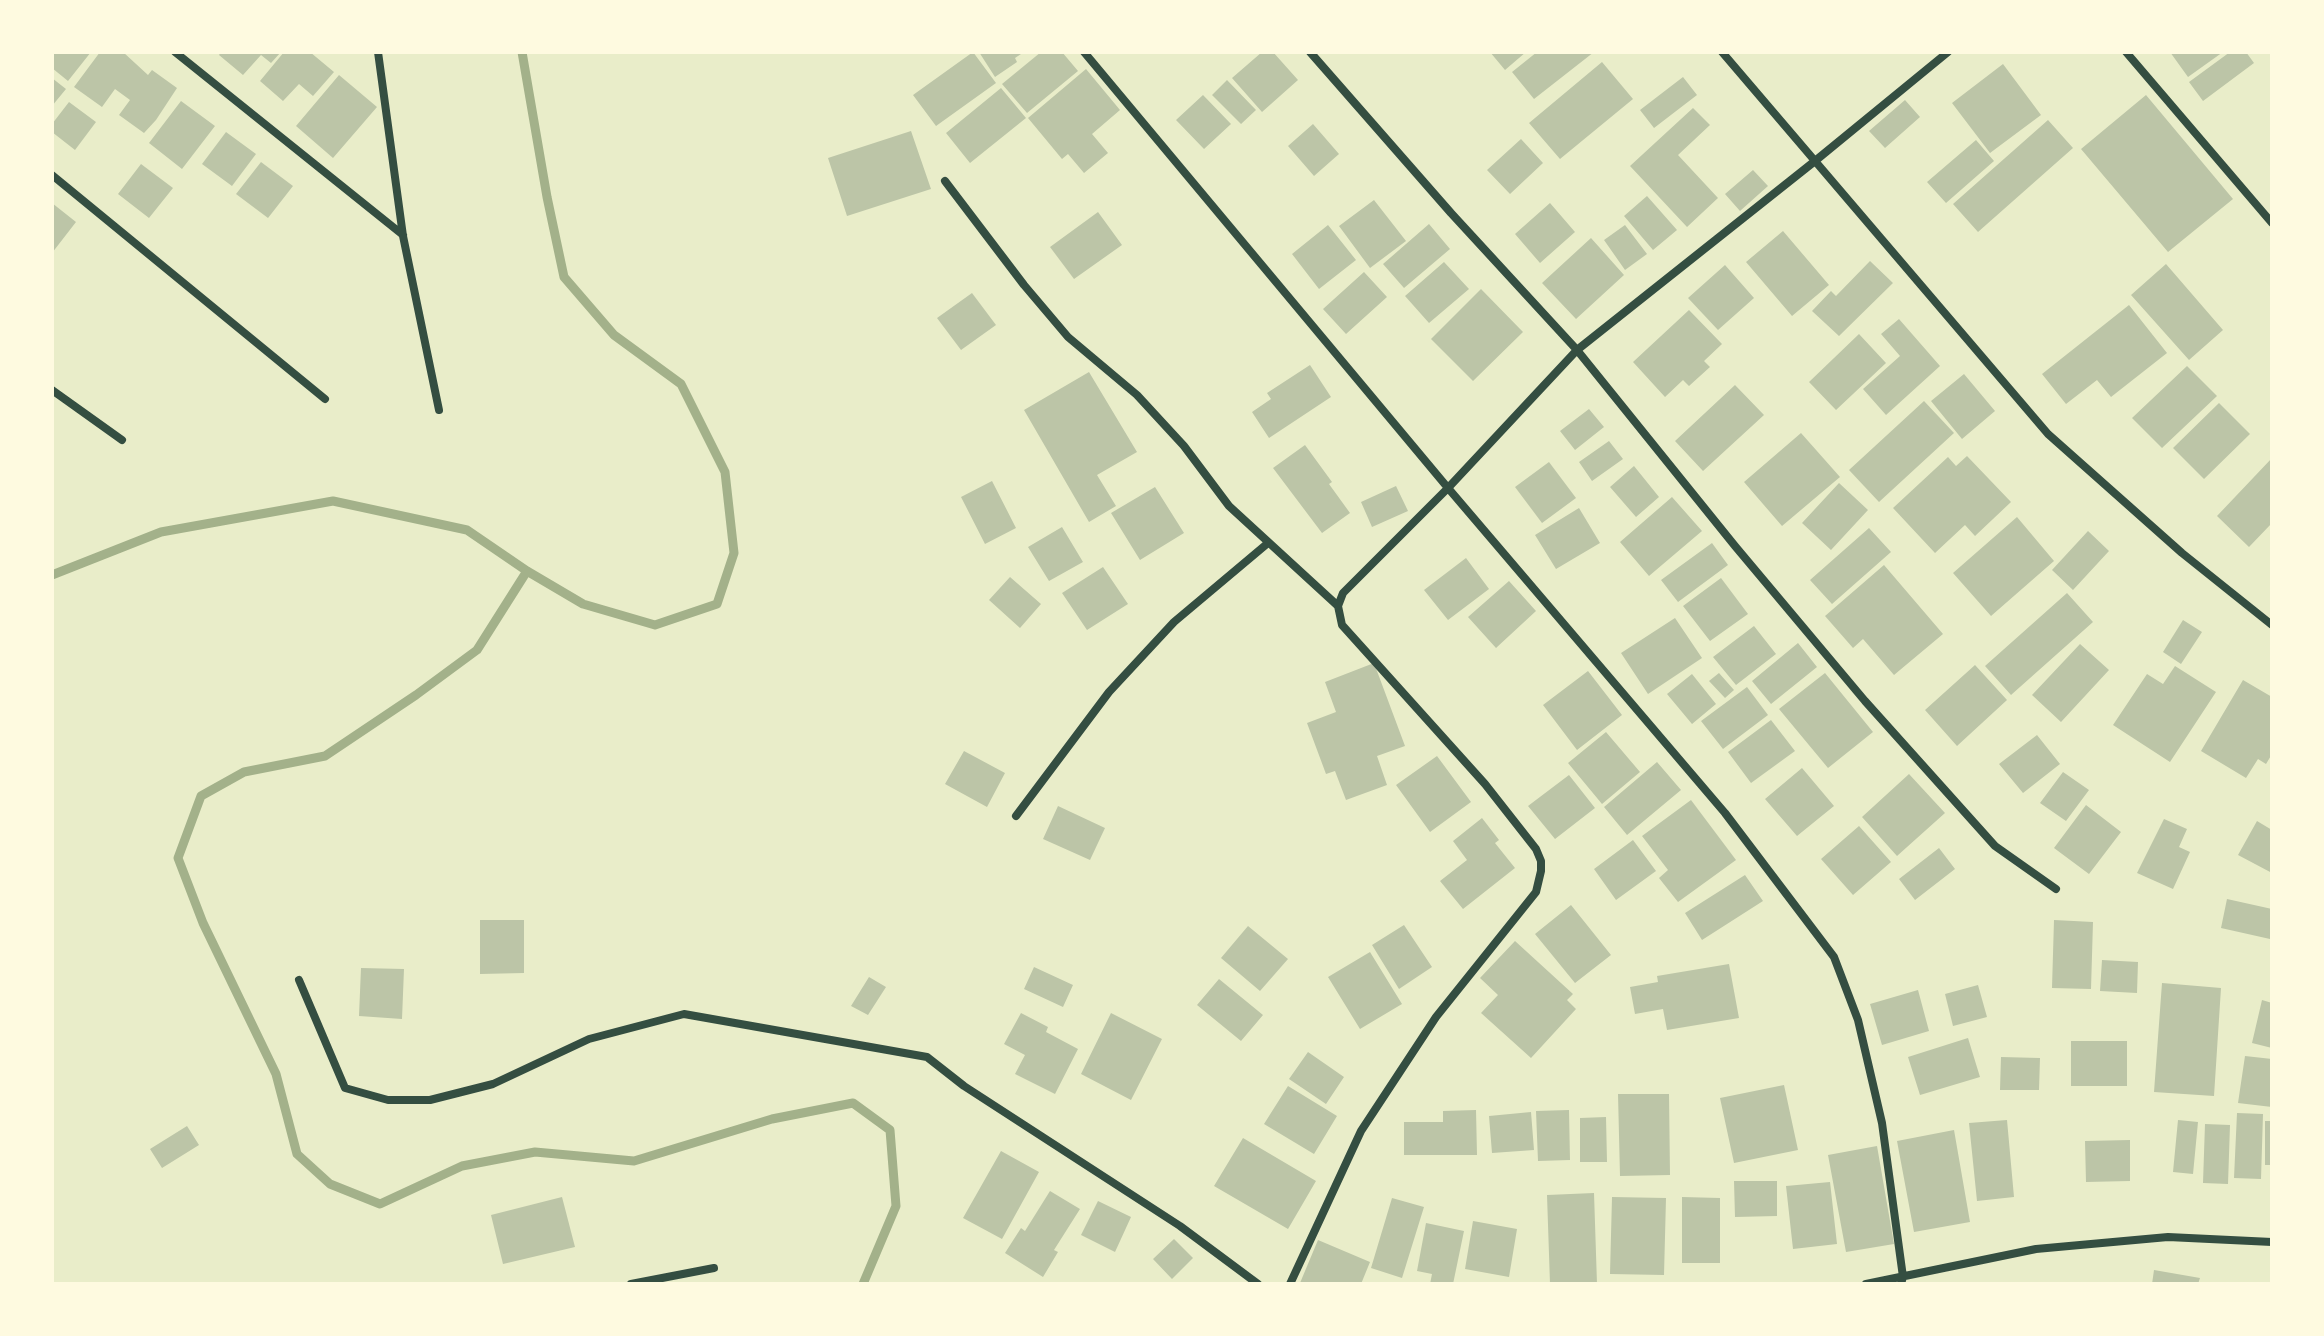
<!DOCTYPE html>
<html>
<head>
<meta charset="utf-8">
<style>
  body { margin:0 }
  #map { position:relative; width:2324px; height:1336px; overflow:hidden; background:#e9edc9; font-family:Cabin,sans-serif }
  canvas { display:block }
  .frame { position:absolute; inset:0; border:54px solid #fefae0; pointer-events:none }
</style>
</head>
<body>
<div id="map">
<canvas width="2324" height="1336"></canvas>
<div class="frame"></div>
</div>
<script>
const g = document.querySelector('canvas').getContext('2d');
g.lineJoin = 'round';
function poly(rows) {
  const path = new Path2D();
  for (const r of rows) {
    path.moveTo(r[0], r[1]);
    for (let i = 2; i < r.length; i += 2) path.lineTo(r[i], r[i + 1]);
  }
  return path;
}
function strokePath(path, color, width, dash) {
  g.strokeStyle = color;
  g.lineWidth = width;
  g.lineCap = dash ? 'butt' : 'round';
  g.setLineDash(dash || []);
  g.stroke(path);
}
function paint(path, color) {
  g.fillStyle = color;
  g.fill(path, 'evenodd');
}
strokePath(poly([
  [527,571,477,650,416,695,325,756,244,772,201,796,178,858,203,923,276,1074,297,1154,330,1184,380,1204,462,1166,535,1152,634,1161,772,1119,853,1103,890,1130,896,1206,863,1284],
  [52,575,161,532,333,501,467,530,527,571,583,604,655,625,717,604,734,553,725,472,681,384,614,335,564,277,547,197,522,52]
]), '#a3b18a', 9);
paint(poly([
  [52,52,91,52,68,81,52,68],
  [100,52,123,52,148,75,152,70,177,88,156,120,144,133,119,115,130,100,115,89,102,107,74,87],
  [221,52,281,52,271,63,261,55,243,75,219,55],
  [284,52,310,52,334,72,313,96,299,84,283,101,260,81],
  [973,52,996,83,936,126,913,95],
  [979,52,1024,52,1015,58,1017,62,995,77],
  [1041,52,1062,52,1078,71,1027,113,1002,84],
  [1262,52,1273,52,1298,80,1262,112,1232,78],
  [1490,52,1526,52,1505,70],
  [1537,52,1594,52,1534,99,1512,72],
  [2170,52,2223,52,2188,77],
  [2230,52,2246,52,2254,63,2203,101,2189,82],
  [1602,62,1633,99,1560,159,1529,123],
  [2003,64,2041,115,1990,153,1952,103],
  [1086,69,1120,110,1092,134,1108,153,1084,173,1068,154,1062,159,1028,118],
  [339,75,377,107,333,158,296,126],
  [1683,77,1697,95,1654,128,1640,110],
  [52,78,66,89,52,106],
  [1227,80,1256,110,1241,124,1212,95],
  [1001,88,1026,118,970,163,946,133],
  [1203,95,1231,124,1204,149,1176,120],
  [2146,95,2233,199,2168,252,2081,149],
  [1905,100,1920,117,1885,148,1869,131],
  [181,101,215,126,182,169,149,143],
  [69,102,96,122,75,150,52,132,52,124],
  [1693,108,1710,125,1678,155,1718,198,1687,227,1630,166],
  [2048,120,2073,148,1978,232,1953,204],
  [1313,124,1339,154,1314,176,1288,146],
  [911,131,931,189,847,216,828,158],
  [226,132,256,154,232,186,202,164],
  [1521,139,1543,163,1510,194,1487,170],
  [1976,140,1994,161,1946,203,1927,182],
  [261,162,293,186,268,218,236,194],
  [141,164,173,188,149,218,118,194],
  [1753,170,1768,186,1740,211,1725,194],
  [1647,196,1677,230,1653,250,1624,216],
  [1374,200,1406,241,1370,268,1339,226],
  [52,203,76,222,52,253],
  [1550,203,1575,232,1540,263,1515,234],
  [1098,212,1122,245,1074,279,1050,247],
  [1429,224,1450,249,1404,288,1383,264],
  [1328,225,1356,260,1319,289,1292,254],
  [1625,225,1647,254,1625,270,1604,240],
  [1783,231,1829,285,1792,316,1746,262],
  [1591,238,1624,275,1576,319,1542,283],
  [1870,261,1893,283,1839,336,1812,311,1831,291,1836,296],
  [1444,262,1469,289,1429,323,1405,296],
  [2166,264,2223,330,2189,360,2131,295],
  [1725,265,1754,298,1718,330,1688,298],
  [1364,272,1387,297,1346,334,1323,309],
  [1481,289,1523,332,1473,381,1431,339],
  [972,293,996,325,961,350,937,318],
  [2129,305,2167,353,2111,397,2097,380,2066,404,2042,374],
  [1689,310,1722,344,1704,361,1710,367,1689,386,1683,380,1665,397,1633,362],
  [1899,319,1940,366,1886,415,1863,389,1900,356,1881,334],
  [1859,334,1886,363,1836,410,1809,382],
  [1310,365,1331,397,1269,438,1252,412,1271,399,1267,393],
  [2187,366,2217,396,2162,448,2132,418],
  [1089,372,1137,452,1097,475,1116,506,1089,522,1024,410],
  [1964,374,1995,411,1962,439,1931,401],
  [1735,385,1764,415,1703,471,1675,441],
  [1924,401,1954,433,1879,502,1849,470],
  [2219,403,2250,434,2204,479,2173,448],
  [1589,409,1604,427,1575,450,1560,431],
  [1801,433,1840,477,1782,526,1744,482],
  [1609,441,1623,459,1592,481,1579,462],
  [1305,445,1332,482,1329,484,1350,513,1322,533,1273,468],
  [1967,456,2011,502,1975,536,1965,525,1935,553,1893,508,1948,457,1956,466],
  [2272,458,2272,523,2249,547,2217,516],
  [1549,462,1576,498,1542,523,1515,487],
  [1634,466,1659,497,1636,517,1610,487],
  [992,481,1016,528,985,544,961,497],
  [1839,483,1868,510,1831,550,1802,523],
  [1396,486,1408,511,1372,527,1361,502],
  [1155,487,1184,533,1140,560,1111,513],
  [1672,497,1702,531,1649,576,1620,542],
  [1579,508,1600,543,1556,569,1535,535],
  [2017,517,2054,561,1991,616,1953,573],
  [1062,527,1083,562,1049,581,1028,547],
  [1869,528,1891,552,1832,604,1810,580],
  [2088,531,2109,551,2073,590,2052,570],
  [1712,543,1728,565,1678,602,1661,580],
  [1466,558,1489,589,1448,620,1424,590],
  [1884,565,1943,634,1894,675,1863,639,1853,648,1825,616],
  [1103,567,1128,604,1087,630,1062,593],
  [1010,577,1041,604,1020,628,989,600],
  [1721,578,1748,614,1710,641,1683,606],
  [1509,581,1536,611,1496,648,1468,617],
  [2067,593,2093,622,2011,695,1985,666],
  [1675,618,1702,658,1648,694,1621,653],
  [2183,620,2202,632,2181,664,2163,652],
  [1754,626,1776,654,1736,685,1713,657],
  [1798,643,1817,667,1771,704,1752,681],
  [2080,644,2109,670,2061,722,2032,695],
  [1374,663,1405,746,1377,756,1387,785,1346,800,1335,771,1326,774,1307,723,1336,712,1325,682],
  [1975,665,2007,700,1957,746,1925,710],
  [2175,666,2216,692,2170,762,2113,725,2147,674,2163,684],
  [1588,671,1622,715,1577,750,1543,705],
  [1719,673,1734,690,1725,698,1709,681],
  [1825,673,1873,732,1828,768,1779,709],
  [1692,674,1716,704,1692,724,1667,694],
  [2243,680,2272,697,2272,754,2266,764,2258,759,2246,778,2201,751],
  [1747,687,1768,715,1723,749,1701,721],
  [1771,720,1795,751,1751,783,1728,752],
  [1606,732,1640,772,1602,804,1568,763],
  [2037,735,2060,764,2023,793,1999,764],
  [964,751,1005,773,987,807,945,784],
  [1437,756,1471,802,1430,832,1396,785],
  [1657,762,1681,790,1627,835,1604,807],
  [1802,768,1834,806,1797,836,1765,799],
  [2063,772,2089,790,2066,821,2040,803],
  [1909,774,1945,813,1897,856,1862,817],
  [1569,775,1595,808,1555,839,1528,806],
  [1691,800,1736,860,1678,902,1659,878,1668,870,1642,836],
  [2086,805,2121,832,2089,874,2054,848],
  [1058,806,1105,828,1090,860,1043,839],
  [1482,818,1499,840,1495,843,1515,868,1463,909,1440,881,1467,860,1453,841],
  [2164,819,2187,829,2179,847,2190,852,2173,889,2137,873],
  [2257,821,2272,830,2272,873,2238,855],
  [1859,826,1891,862,1853,895,1821,859],
  [1633,840,1656,871,1616,900,1594,869],
  [1939,848,1955,869,1915,900,1899,879],
  [1745,875,1763,901,1702,940,1685,913],
  [2227,899,2272,909,2270,939,2221,928],
  [1571,905,1611,955,1575,983,1535,934],
  [480,920,524,920,524,973,480,974],
  [2054,920,2093,922,2091,989,2052,988],
  [1404,925,1432,967,1399,989,1372,945],
  [1248,926,1288,959,1260,991,1221,958],
  [1515,941,1573,994,1567,1000,1576,1009,1531,1058,1481,1013,1498,995,1480,978],
  [1370,952,1402,1004,1360,1029,1328,977],
  [2102,960,2138,962,2137,993,2100,991],
  [1729,964,1739,1018,1667,1030,1663,1009,1635,1014,1630,987,1658,982,1657,976],
  [1034,967,1073,985,1063,1007,1024,989],
  [361,968,404,969,402,1019,359,1016],
  [869,977,886,987,868,1015,851,1006],
  [1219,979,1263,1015,1241,1041,1197,1005],
  [2162,983,2221,988,2214,1096,2154,1092],
  [1978,985,1987,1017,1953,1026,1945,994],
  [1918,990,1929,1031,1882,1045,1870,1004],
  [2262,1000,2272,1003,2272,1048,2252,1043],
  [1021,1013,1048,1027,1046,1032,1078,1049,1055,1094,1015,1074,1025,1055,1004,1044],
  [1111,1013,1162,1039,1131,1100,1081,1074],
  [1968,1038,1980,1077,1920,1095,1908,1057],
  [2071,1041,2127,1041,2127,1086,2071,1086],
  [1308,1052,1344,1077,1326,1104,1289,1079],
  [2245,1056,2272,1059,2272,1107,2238,1103],
  [2001,1057,2040,1058,2039,1090,2000,1090],
  [1784,1085,1798,1150,1734,1163,1720,1098],
  [1288,1086,1337,1116,1314,1154,1264,1124],
  [1618,1094,1669,1094,1670,1175,1620,1176],
  [1476,1110,1477,1155,1404,1155,1404,1122,1443,1122,1443,1111],
  [1569,1110,1570,1160,1538,1161,1536,1111],
  [1531,1112,1534,1150,1492,1153,1489,1116],
  [2237,1113,2263,1114,2261,1179,2234,1178],
  [1606,1117,1607,1162,1580,1162,1580,1118],
  [2007,1120,2014,1197,1977,1201,1969,1123],
  [2178,1120,2198,1122,2193,1174,2173,1172],
  [2265,1121,2272,1121,2272,1165,2265,1165],
  [2205,1124,2230,1125,2228,1184,2203,1183],
  [187,1126,199,1145,162,1168,150,1149],
  [1954,1130,1970,1222,1914,1232,1897,1141],
  [1243,1138,1316,1181,1288,1229,1214,1186],
  [2130,1140,2130,1181,2086,1182,2085,1141],
  [1877,1146,1894,1244,1846,1252,1828,1155],
  [1001,1151,1039,1172,1002,1239,963,1218],
  [1734,1181,1777,1181,1777,1216,1735,1217],
  [1830,1182,1837,1244,1793,1249,1786,1186],
  [1050,1191,1080,1209,1054,1250,1058,1252,1043,1277,1005,1253,1021,1228,1025,1231],
  [1594,1193,1597,1284,1550,1284,1547,1195],
  [562,1197,575,1247,503,1264,491,1215],
  [1612,1197,1666,1198,1664,1275,1610,1274],
  [1682,1197,1720,1198,1720,1263,1682,1263],
  [1392,1198,1424,1207,1402,1278,1371,1268],
  [1098,1201,1131,1217,1115,1252,1081,1235],
  [1473,1221,1517,1229,1509,1277,1465,1269],
  [1426,1223,1464,1231,1453,1284,1430,1284,1432,1274,1417,1271],
  [1174,1239,1193,1258,1172,1279,1153,1259],
  [1318,1240,1370,1262,1361,1284,1300,1283],
  [2154,1270,2200,1278,2198,1284,2152,1284]
]), '#bcc5a7');
strokePath(poly([
  [175,52,403,235],
  [378,52,403,236,439,410],
  [1084,52,1448,488,1725,813,1834,957,1858,1020,1882,1123,1903,1277,1901,1284],
  [1310,52,1451,213,1577,350,1735,546,1865,701,1995,846,2056,889],
  [1722,52,2048,434,2182,553,2272,625],
  [2126,52,2272,223],
  [52,175,325,399],
  [945,181,1024,285,1068,337,1137,395,1184,446,1229,506,1338,606],
  [52,390,122,440],
  [1016,816,1109,692,1174,622,1268,543],
  [299,980,345,1088,388,1100,430,1100,493,1084,589,1039,684,1014,927,1057,964,1086,1180,1226,1258,1284],
  [631,1284,714,1268],
  [1290,1284,1361,1131,1436,1017,1536,892,1541,871,1541,861,1536,849,1485,784,1342,625,1338,606,1343,593,1448,488,1577,350,1815,161,1948,52],
  [1866,1284,2036,1249,2168,1237,2272,1242]
]), '#344e41', 8);
</script>
</body>
</html>
